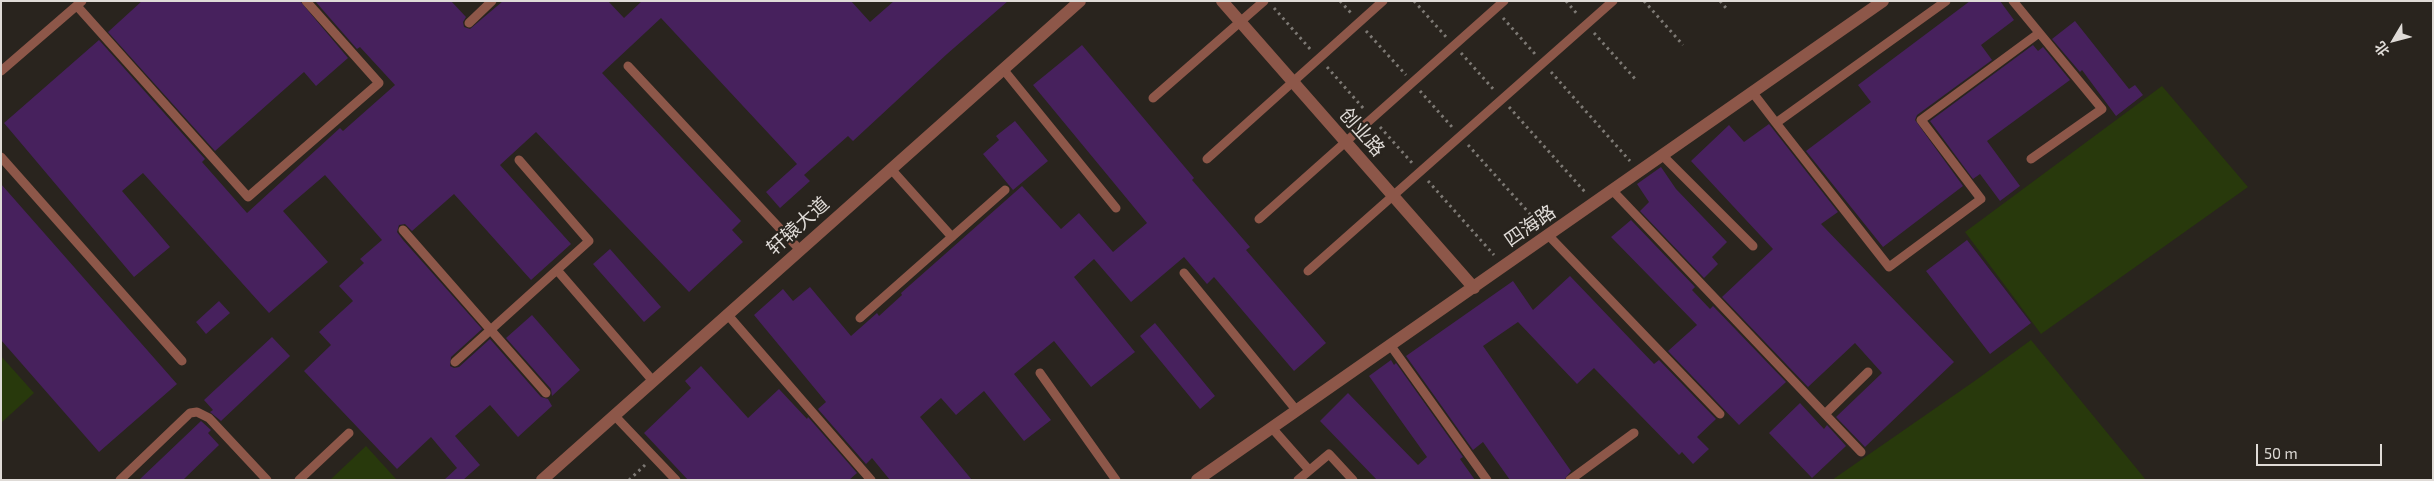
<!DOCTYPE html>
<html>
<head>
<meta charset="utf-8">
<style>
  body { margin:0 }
  #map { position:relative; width:2434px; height:481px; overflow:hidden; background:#29241e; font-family:"Exo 2","Noto Sans SC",sans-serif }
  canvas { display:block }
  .frame { position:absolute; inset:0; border:2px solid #dfdbd7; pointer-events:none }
  .north { position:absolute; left:2369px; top:15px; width:50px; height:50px; -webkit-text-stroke:4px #29241e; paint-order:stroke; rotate:233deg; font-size:14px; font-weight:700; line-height:20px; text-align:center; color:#dfdbd7 }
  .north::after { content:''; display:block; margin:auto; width:18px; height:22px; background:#dfdbd7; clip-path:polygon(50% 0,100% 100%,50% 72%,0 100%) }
  .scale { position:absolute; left:2256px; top:444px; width:126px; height:22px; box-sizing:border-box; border:2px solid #dfdbd7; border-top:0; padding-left:6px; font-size:15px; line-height:18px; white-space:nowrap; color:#dfdbd7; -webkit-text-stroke:4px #29241e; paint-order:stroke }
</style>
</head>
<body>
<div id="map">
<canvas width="2434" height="481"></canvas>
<div class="frame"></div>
<div class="north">北</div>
<div class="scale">50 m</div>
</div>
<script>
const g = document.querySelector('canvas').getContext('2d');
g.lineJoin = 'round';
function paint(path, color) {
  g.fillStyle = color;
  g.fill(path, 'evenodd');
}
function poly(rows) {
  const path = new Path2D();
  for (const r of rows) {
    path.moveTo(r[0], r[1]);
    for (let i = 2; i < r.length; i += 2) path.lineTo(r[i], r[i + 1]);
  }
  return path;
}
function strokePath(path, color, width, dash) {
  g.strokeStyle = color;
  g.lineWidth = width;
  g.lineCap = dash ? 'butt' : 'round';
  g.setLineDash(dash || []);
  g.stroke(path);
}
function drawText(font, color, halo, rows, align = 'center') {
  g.font = font + ' "Exo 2","Noto Sans SC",sans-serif';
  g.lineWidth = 4.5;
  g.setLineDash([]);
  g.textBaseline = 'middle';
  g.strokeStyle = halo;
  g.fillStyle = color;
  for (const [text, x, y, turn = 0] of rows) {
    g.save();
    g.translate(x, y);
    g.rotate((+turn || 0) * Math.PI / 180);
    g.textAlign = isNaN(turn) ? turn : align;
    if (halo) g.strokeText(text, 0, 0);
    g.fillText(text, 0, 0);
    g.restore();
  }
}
paint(poly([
  [2162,86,2248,187,2041,334,1965,232],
  [2031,340,2146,480,1832,480,1976,380],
  [1,356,34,393,1,423],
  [366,446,397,480,330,480]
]), '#28390c');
paint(poly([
  [142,1,300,1,348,58,316,86,304,72,215,151,108,32],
  [315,1,451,1,466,17,463,22,464,27,470,29,503,1,608,1,624,18,642,1,851,1,870,22,894,1,1008,1,947,54,853,141,848,136,804,175,810,181,780,208,766,192,797,164,661,18,602,73,741,221,732,230,743,242,689,292,536,132,500,165,571,244,531,280,454,194,412,231,405,224,399,225,397,232,403,240,482,329,451,357,450,366,454,368,459,367,490,339,541,397,548,399,552,406,518,437,490,405,455,436,480,465,463,480,444,480,457,468,431,437,397,469,304,371,331,345,319,332,353,301,339,286,364,263,360,259,382,240,325,175,283,211,328,262,269,313,143,173,122,191,170,247,134,277,4,123,99,40,205,159,202,162,247,213,340,128,343,131,395,85,360,47,357,49],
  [1970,1,2000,1,2014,20,1981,45,1992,60,1917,115,1915,120,1963,186,1883,247,1806,151,1871,102,1858,85],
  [2075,21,2129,89,2135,85,2143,95,2116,116,2082,70,2080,72,2052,39],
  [1082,45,1194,178,1192,180,1250,247,1246,250,1326,343,1294,371,1214,277,1207,284,1184,257,1131,302,1094,259,1074,277,1135,352,1091,387,1054,341,1014,374,1051,420,1024,441,984,391,956,415,941,398,920,417,972,480,890,480,872,458,866,464,818,409,826,402,754,315,783,289,793,301,810,287,851,336,877,313,879,316,902,295,901,293,1022,186,1061,229,1079,213,1113,252,1147,223,1033,85],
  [2033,45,2038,51,2043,47,2070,80,1987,141,2020,186,2000,201,1980,174,1973,179,1930,121],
  [1015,121,1048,161,1013,190,983,154,999,140,996,136],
  [1769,124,1838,212,1821,224,1954,362,1865,447,1836,417,1882,373,1855,343,1808,387,1722,297,1773,249,1691,161,1729,125,1744,142],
  [1661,167,1676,189,1727,242,1712,257,1718,264,1704,278,1640,211,1649,202,1637,184],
  [1,184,177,384,99,452,1,340],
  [1631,220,1695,287,1692,290,1710,309,1713,306,1786,382,1739,425,1668,351,1697,325,1611,237],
  [1967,240,2031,323,1990,354,1926,271],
  [610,249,661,307,644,322,593,264],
  [1570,276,1654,364,1659,360,1716,419,1697,437,1709,449,1693,464,1682,452,1679,455,1594,368,1577,384,1518,322,1483,346,1571,471,1564,480,1510,480,1483,442,1473,450,1406,356,1513,281,1533,310],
  [219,301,230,313,206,334,196,322],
  [532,315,580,370,552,396,551,389,506,338],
  [1155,323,1215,396,1200,409,1140,336],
  [272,337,290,356,221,421,210,412,213,410,204,400],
  [1391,360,1394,365,1396,363,1463,457,1460,459,1475,480,1377,480,1320,421,1348,393,1418,465,1427,457,1369,376],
  [701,366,748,418,779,389,807,419,808,417,857,473,849,480,688,480,644,433,691,388,685,381],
  [1800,403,1824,429,1827,425,1846,446,1812,478,1769,433],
  [201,421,211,430,208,433,219,445,183,480,139,480]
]), '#47215d');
strokePath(poly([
  [1340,1,1351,13],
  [1414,1,1447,38],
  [1566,1,1578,15],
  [1644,1,1683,45],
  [1720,1,1726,8],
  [1274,8,1311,50],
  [1503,18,1535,54],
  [1366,31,1406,75],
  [1594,33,1637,81],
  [1461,53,1495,91],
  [1327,67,1364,109],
  [1551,72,1630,161],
  [1420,91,1452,127],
  [1509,107,1585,192],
  [1380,127,1413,164],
  [1468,145,1539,224],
  [1428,181,1494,255],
  [629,480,645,465]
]), '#7d7974', 3, [2.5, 4]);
strokePath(poly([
  [1946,1,1776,123,1889,267,1981,199,1921,120,2039,33],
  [2013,1,2102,109,2031,159],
  [77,6,248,197,379,83,306,1],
  [469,23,492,1],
  [628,66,800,250],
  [1003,69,1116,208],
  [1,71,82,1],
  [1753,93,1776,123],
  [1153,98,1264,1],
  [1663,156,1753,246],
  [1,157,182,361],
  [1207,159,1383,1],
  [891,169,952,237],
  [1613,191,1861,452],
  [1259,219,1504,1],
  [403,230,546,393],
  [1549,236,1720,414],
  [557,270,653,381],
  [1308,271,1613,1],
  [1184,273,1297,411],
  [727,314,871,480],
  [860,318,1005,190],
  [1391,346,1487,480],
  [455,362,589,241,519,160],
  [1040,373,1116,480],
  [1825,414,1868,372],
  [614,415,676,480],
  [1272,428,1309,470],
  [120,480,190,413,197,412,209,418,267,480],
  [299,480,349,433],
  [1298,480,1329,454,1353,480],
  [1570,480,1634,433]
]), '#8d5749', 9);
strokePath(poly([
  [1222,1,1474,288],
  [542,480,1080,1],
  [1197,480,1883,1]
]), '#8d5749', 12);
drawText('19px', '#dfdbd7', '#29241e', [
  ["创业路",1362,132,49],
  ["轩辕大道",798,226,-42],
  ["四海路",1530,226,-35]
]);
</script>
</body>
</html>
